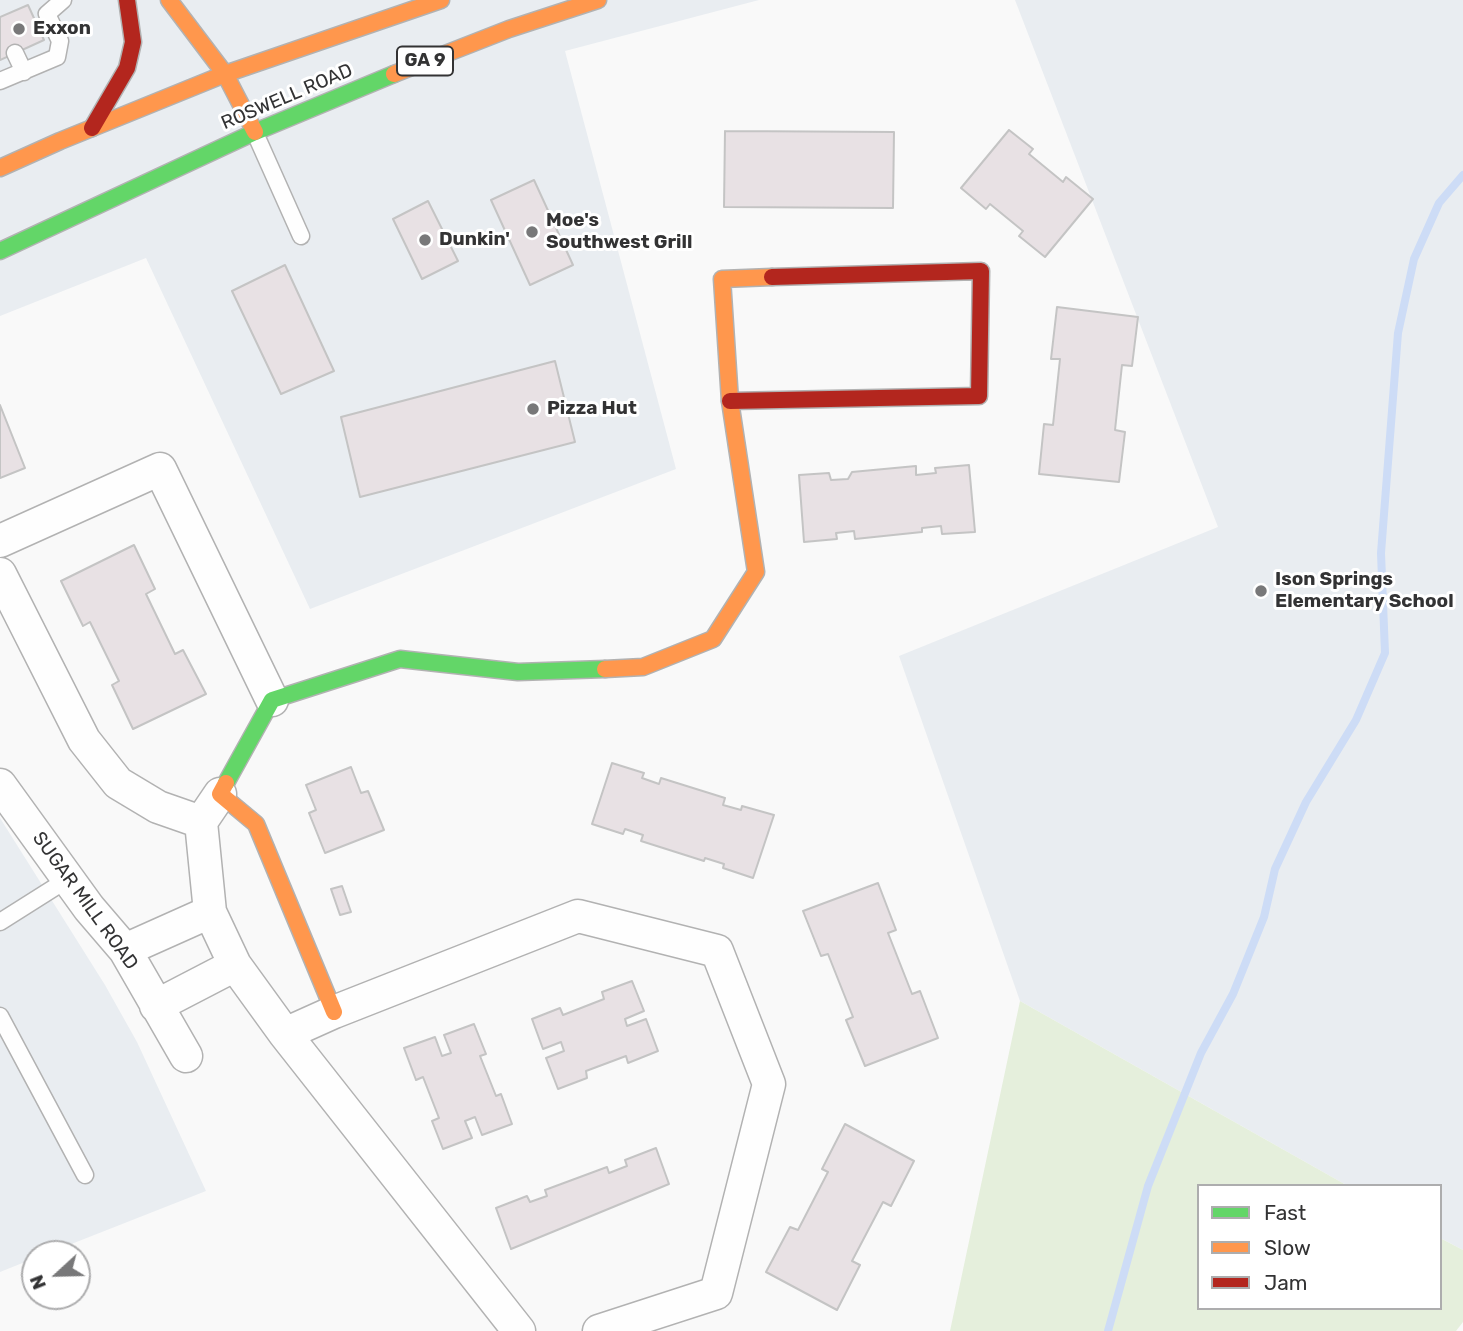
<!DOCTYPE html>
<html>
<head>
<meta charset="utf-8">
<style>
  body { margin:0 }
  #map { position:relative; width:1463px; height:1331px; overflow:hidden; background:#f9f9f9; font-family:Rubik,sans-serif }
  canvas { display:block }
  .legend { position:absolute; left:1197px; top:1184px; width:245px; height:126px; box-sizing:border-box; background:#fff; border:2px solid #adadae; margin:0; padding:9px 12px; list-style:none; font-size:21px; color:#333334 }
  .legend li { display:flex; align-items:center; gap:14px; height:35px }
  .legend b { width:35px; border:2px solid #adadae }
  .north { position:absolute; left:21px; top:1240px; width:70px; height:70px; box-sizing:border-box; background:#fff; border:2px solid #adadae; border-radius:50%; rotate:248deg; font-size:19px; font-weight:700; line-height:28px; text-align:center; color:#333334 }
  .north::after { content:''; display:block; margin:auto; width:24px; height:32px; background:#787879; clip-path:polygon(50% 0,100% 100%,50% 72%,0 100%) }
</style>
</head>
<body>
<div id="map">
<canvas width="1463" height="1331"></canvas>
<ul class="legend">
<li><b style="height:9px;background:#63d668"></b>Fast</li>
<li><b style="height:9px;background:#ff974d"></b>Slow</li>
<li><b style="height:9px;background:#b3261e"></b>Jam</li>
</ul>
<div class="north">N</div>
</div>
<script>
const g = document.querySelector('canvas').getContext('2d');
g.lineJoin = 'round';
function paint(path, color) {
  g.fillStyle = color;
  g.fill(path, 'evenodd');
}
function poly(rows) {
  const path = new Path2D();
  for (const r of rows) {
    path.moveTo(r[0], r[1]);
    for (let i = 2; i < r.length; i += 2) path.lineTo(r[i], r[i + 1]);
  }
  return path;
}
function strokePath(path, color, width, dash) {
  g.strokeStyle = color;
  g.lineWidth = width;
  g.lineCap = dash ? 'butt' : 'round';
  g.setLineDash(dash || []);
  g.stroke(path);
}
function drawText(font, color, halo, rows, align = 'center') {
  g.font = font + ' Rubik,sans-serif';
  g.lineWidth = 6;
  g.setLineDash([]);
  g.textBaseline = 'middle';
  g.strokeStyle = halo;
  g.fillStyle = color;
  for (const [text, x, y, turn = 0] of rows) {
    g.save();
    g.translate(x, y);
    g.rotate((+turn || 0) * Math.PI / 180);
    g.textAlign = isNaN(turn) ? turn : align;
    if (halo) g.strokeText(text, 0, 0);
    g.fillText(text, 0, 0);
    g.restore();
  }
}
paint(poly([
  [0,0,759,0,565,51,676,469,310,609,146,258,0,316],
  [1015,0,1463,0,1463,1250,1440,1238,1440,1186,1348,1186,1020,1001,899,656,1218,527],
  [0,818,105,985,137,1042,206,1191,46,1254,35,1254,35,1258,0,1272]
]), '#e9edf1');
paint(poly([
  [1020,1001,1348,1186,1199,1186,1199,1308,1440,1308,1440,1238,1463,1250,1463,1322,1456,1331,950,1331]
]), '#e5efdc');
strokePath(poly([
  [1108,1331,1148,1186,1201,1053,1233,994,1264,917,1275,869,1306,802,1356,720,1385,653,1381,553,1398,333,1414,259,1439,203,1463,175]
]), '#cddcf6', 8);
const building = poly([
  [28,5,44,40,0,60,0,17,28,5],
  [1009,130,1033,149,1029,154,1063,182,1066,177,1093,199,1045,257,1019,236,1023,231,990,204,986,209,961,188,1009,130],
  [725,131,894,132,893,208,724,207,725,131],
  [534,180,573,265,530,285,491,200,534,180],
  [428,201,458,261,422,279,393,219,428,201],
  [285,265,334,371,281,394,232,291,285,265],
  [1057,307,1138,317,1132,366,1122,365,1115,430,1125,432,1119,482,1039,474,1044,424,1053,425,1060,359,1051,359,1057,307],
  [555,361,575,442,360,497,341,417,555,361],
  [0,405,25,468,0,478,0,405],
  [969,465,975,532,942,534,941,526,922,528,922,532,855,539,854,531,836,533,837,539,804,542,799,475,829,473,831,480,848,479,852,472,916,466,916,475,936,473,935,468,969,465],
  [134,545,155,589,146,594,175,654,183,650,206,694,133,729,112,685,119,681,90,622,83,626,61,581,134,545],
  [612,763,644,773,642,778,659,784,661,778,725,798,723,805,741,810,742,806,774,815,753,878,723,868,724,864,705,858,704,861,641,841,643,835,625,829,623,834,592,824,612,763],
  [351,767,361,793,368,791,384,830,325,853,309,813,316,810,306,785,351,767],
  [878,883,896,930,888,933,912,994,920,991,938,1038,865,1066,846,1020,853,1017,828,954,821,956,803,911,878,883],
  [342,886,351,912,340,915,331,889,342,886],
  [632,981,644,1011,625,1019,627,1026,646,1019,658,1051,628,1063,626,1056,586,1071,587,1078,558,1089,546,1058,564,1051,561,1042,543,1049,532,1019,560,1008,563,1015,604,999,602,992,632,981],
  [474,1024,486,1054,480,1056,496,1096,501,1094,512,1124,482,1135,475,1117,465,1121,472,1138,443,1149,432,1121,439,1118,423,1077,416,1080,404,1048,435,1037,442,1056,451,1053,444,1035,474,1024],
  [845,1124,914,1161,891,1206,883,1202,852,1261,860,1265,837,1310,766,1272,790,1227,798,1230,828,1172,822,1169,845,1124],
  [656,1148,669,1184,511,1249,496,1208,527,1196,530,1202,547,1196,545,1190,607,1167,609,1173,627,1166,625,1160,656,1148]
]);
paint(building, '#e8e1e4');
strokePath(building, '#c4c4c4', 2);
const lane = poly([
  [15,53,24,72],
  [0,81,57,57,60,41,47,14,63,0],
  [255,133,301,236],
  [0,922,68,879],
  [0,1016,85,1175]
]);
const street = poly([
  [0,541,160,469,272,700],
  [0,574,84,740,118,783,158,807,201,822],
  [0,785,89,908,125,950,186,1056],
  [220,794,201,822,210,912,235,965,285,1034,519,1331],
  [125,950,210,912],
  [156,1006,235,965],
  [285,1034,334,1012,578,916,717,951,769,1084,716,1293,599,1331]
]);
const fast = poly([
  [0,251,255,132,394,74],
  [226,783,272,700,400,659,518,672,605,669]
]);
const slow = poly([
  [169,0,225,74,255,132],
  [394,74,509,29,598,0],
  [0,168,60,141,225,74,441,0],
  [605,669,643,667,713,639,756,572,730,401,722,279,772,277],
  [226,783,220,794,256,824,334,1012]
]);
const jam = poly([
  [92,128,127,68,133,42,127,0],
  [730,401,979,396,981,271,772,277]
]);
strokePath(lane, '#b2b2b2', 19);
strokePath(street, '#b2b2b2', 35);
strokePath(fast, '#b2b2b2', 19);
strokePath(slow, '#b2b2b2', 19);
strokePath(jam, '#b2b2b2', 19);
strokePath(lane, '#fefefe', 16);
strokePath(street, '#fefefe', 32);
strokePath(fast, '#63d668', 16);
strokePath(slow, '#ff974d', 16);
strokePath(jam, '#b3261e', 16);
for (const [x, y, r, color] of [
  [19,29,7,"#787879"],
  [532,232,7,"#787879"],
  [425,240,7,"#787879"],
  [533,409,7,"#787879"],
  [1261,591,7,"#787879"]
]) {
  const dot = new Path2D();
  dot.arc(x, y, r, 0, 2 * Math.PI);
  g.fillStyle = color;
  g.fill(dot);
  strokePath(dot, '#fff', 2.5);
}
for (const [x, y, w] of [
  [425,61,56]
]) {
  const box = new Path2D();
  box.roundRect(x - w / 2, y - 14.5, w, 29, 5);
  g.fillStyle = '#fff';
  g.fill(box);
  strokePath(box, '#333334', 2);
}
drawText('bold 18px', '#333334', null, [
  ["GA 9",425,61]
]);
drawText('bold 19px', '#333334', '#fff', [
  ["Exxon",33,29],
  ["Moe's",546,221],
  ["Southwest Grill",546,243],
  ["Dunkin'",439,240],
  ["Pizza Hut",547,409],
  ["Ison Springs",1275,580],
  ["Elementary School",1275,602]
], 'left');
drawText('19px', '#333334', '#fff', [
  ["ROSWELL ROAD",287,97,-23],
  ["SUGAR MILL ROAD",85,901,54]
]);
</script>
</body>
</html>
